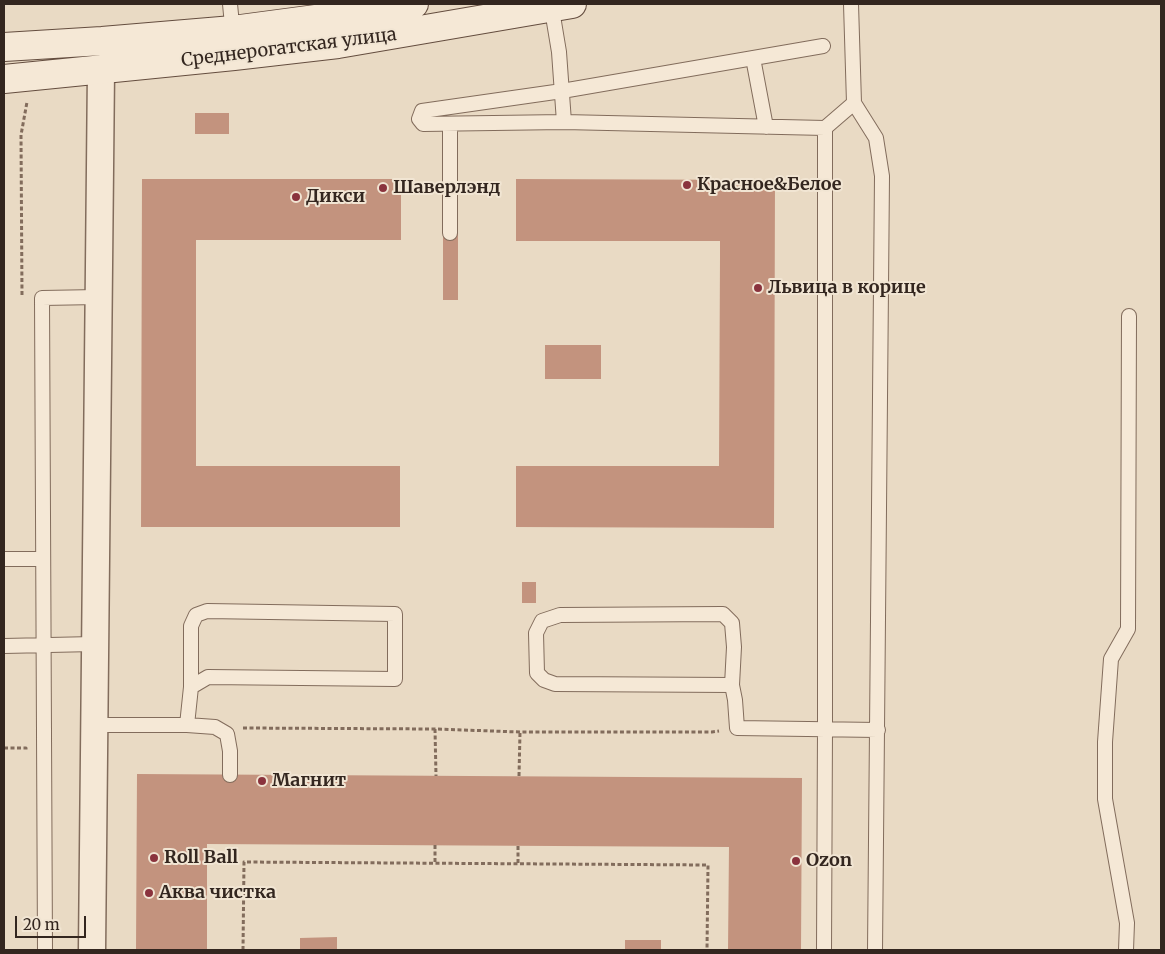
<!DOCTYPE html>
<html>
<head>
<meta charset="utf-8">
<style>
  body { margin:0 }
  #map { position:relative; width:1165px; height:954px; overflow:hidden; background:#e9dac4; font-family:Merriweather,serif }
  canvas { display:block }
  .frame { position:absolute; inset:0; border:5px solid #33261f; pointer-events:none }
  .scale { position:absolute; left:15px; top:916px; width:71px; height:22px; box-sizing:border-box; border:2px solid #33261f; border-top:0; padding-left:6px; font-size:15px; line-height:18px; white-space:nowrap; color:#33261f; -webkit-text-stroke:4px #f1e5d3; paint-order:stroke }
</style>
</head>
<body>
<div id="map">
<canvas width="1165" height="954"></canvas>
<div class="frame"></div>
<div class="scale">20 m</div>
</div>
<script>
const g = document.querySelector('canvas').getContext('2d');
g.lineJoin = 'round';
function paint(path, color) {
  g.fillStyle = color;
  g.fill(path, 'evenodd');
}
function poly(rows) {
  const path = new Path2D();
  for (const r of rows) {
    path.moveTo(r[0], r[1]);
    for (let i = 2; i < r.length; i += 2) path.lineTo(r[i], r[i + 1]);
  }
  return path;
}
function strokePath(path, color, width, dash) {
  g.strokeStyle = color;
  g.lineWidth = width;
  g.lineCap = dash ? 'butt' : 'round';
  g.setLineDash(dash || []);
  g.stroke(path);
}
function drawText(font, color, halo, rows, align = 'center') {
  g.font = font + ' Merriweather,serif';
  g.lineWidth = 4;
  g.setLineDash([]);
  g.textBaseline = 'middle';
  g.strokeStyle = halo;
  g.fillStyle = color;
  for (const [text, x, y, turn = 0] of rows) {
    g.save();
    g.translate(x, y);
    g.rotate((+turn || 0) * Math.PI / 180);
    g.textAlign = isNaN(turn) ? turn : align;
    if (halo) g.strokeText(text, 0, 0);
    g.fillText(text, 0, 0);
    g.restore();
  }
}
paint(poly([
  [195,113,229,113,229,134,195,134],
  [142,179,401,179,401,240,196,240,196,466,400,466,400,527,141,527],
  [516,179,775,180,774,528,516,527,516,466,719,466,720,258,720,241,516,241],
  [443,233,458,233,458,300,443,300],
  [545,345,601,345,601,379,545,379],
  [522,582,536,582,536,603,522,603],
  [137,774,802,778,801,950,728,950,729,847,207,844,207,950,136,950],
  [337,937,337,950,300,950,300,938],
  [625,940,661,940,661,950,625,950]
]), '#c3937e');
const lane = poly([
  [230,4,233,35],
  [551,4,559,52,564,122],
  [823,46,562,91,422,111,419,119,423,124,564,122,825,128,854,103,851,4],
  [753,58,766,127],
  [854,103,876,138,882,176,875,950],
  [450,125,450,233],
  [4,559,43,559],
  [4,646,94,644],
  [732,685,734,647,732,623,723,614,560,615,542,621,536,633,537,673,544,680,555,684,732,685,735,700,737,728,878,730],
  [94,725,187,725,191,687,191,626,196,615,207,611,395,614,395,679,208,677,191,687],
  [187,725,215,727,227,734,230,751,230,775],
  [45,950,42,298,98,297],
  [824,950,825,729,825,128],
  [1126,950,1127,923,1105,799,1105,742,1111,659,1128,629,1129,316]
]);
const street = poly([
  [92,950,101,70]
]);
const secondary = poly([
  [4,47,102,41,233,30,331,17,414,4],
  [4,79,234,56,338,44,572,4]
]);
strokePath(lane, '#826c5c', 16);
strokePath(street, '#826c5c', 29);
strokePath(secondary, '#644d3f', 30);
strokePath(poly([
  [22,295,21,135,27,102],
  [243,728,435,729,520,732,712,732,719,731],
  [435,729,436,776],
  [4,748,26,748,26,750],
  [519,776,520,732],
  [435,845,435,864],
  [518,846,518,864],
  [243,950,244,862,708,865,707,950]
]), '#826c5c', 3, [4, 2.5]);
strokePath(lane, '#f5e8d6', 14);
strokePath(street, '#f5e8d6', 26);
strokePath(secondary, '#f5e8d6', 28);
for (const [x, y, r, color] of [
  [687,185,5,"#8a333d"],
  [383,188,5,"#8a333d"],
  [296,197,5,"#8a333d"],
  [758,288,5,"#8a333d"],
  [262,781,5,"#8a333d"],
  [154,858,5,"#8a333d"],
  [796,861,5,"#8a333d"],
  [149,893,5,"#8a333d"]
]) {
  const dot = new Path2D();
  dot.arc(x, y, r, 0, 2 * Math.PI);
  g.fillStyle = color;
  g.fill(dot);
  strokePath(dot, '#f1e5d3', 2);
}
drawText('18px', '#33261f', '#f1e5d3', [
  ["Среднерогатская улица",289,48,-7]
]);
drawText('bold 18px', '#33261f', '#f1e5d3', [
  ["Красное&Белое",697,185],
  ["Шаверлэнд",393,188],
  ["Дикси",306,197],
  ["Львица в корице",768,288],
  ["Магнит",272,781],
  ["Roll Ball",164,858],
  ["Ozon",806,861],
  ["Аква чистка",159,893]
], 'left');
</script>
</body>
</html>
